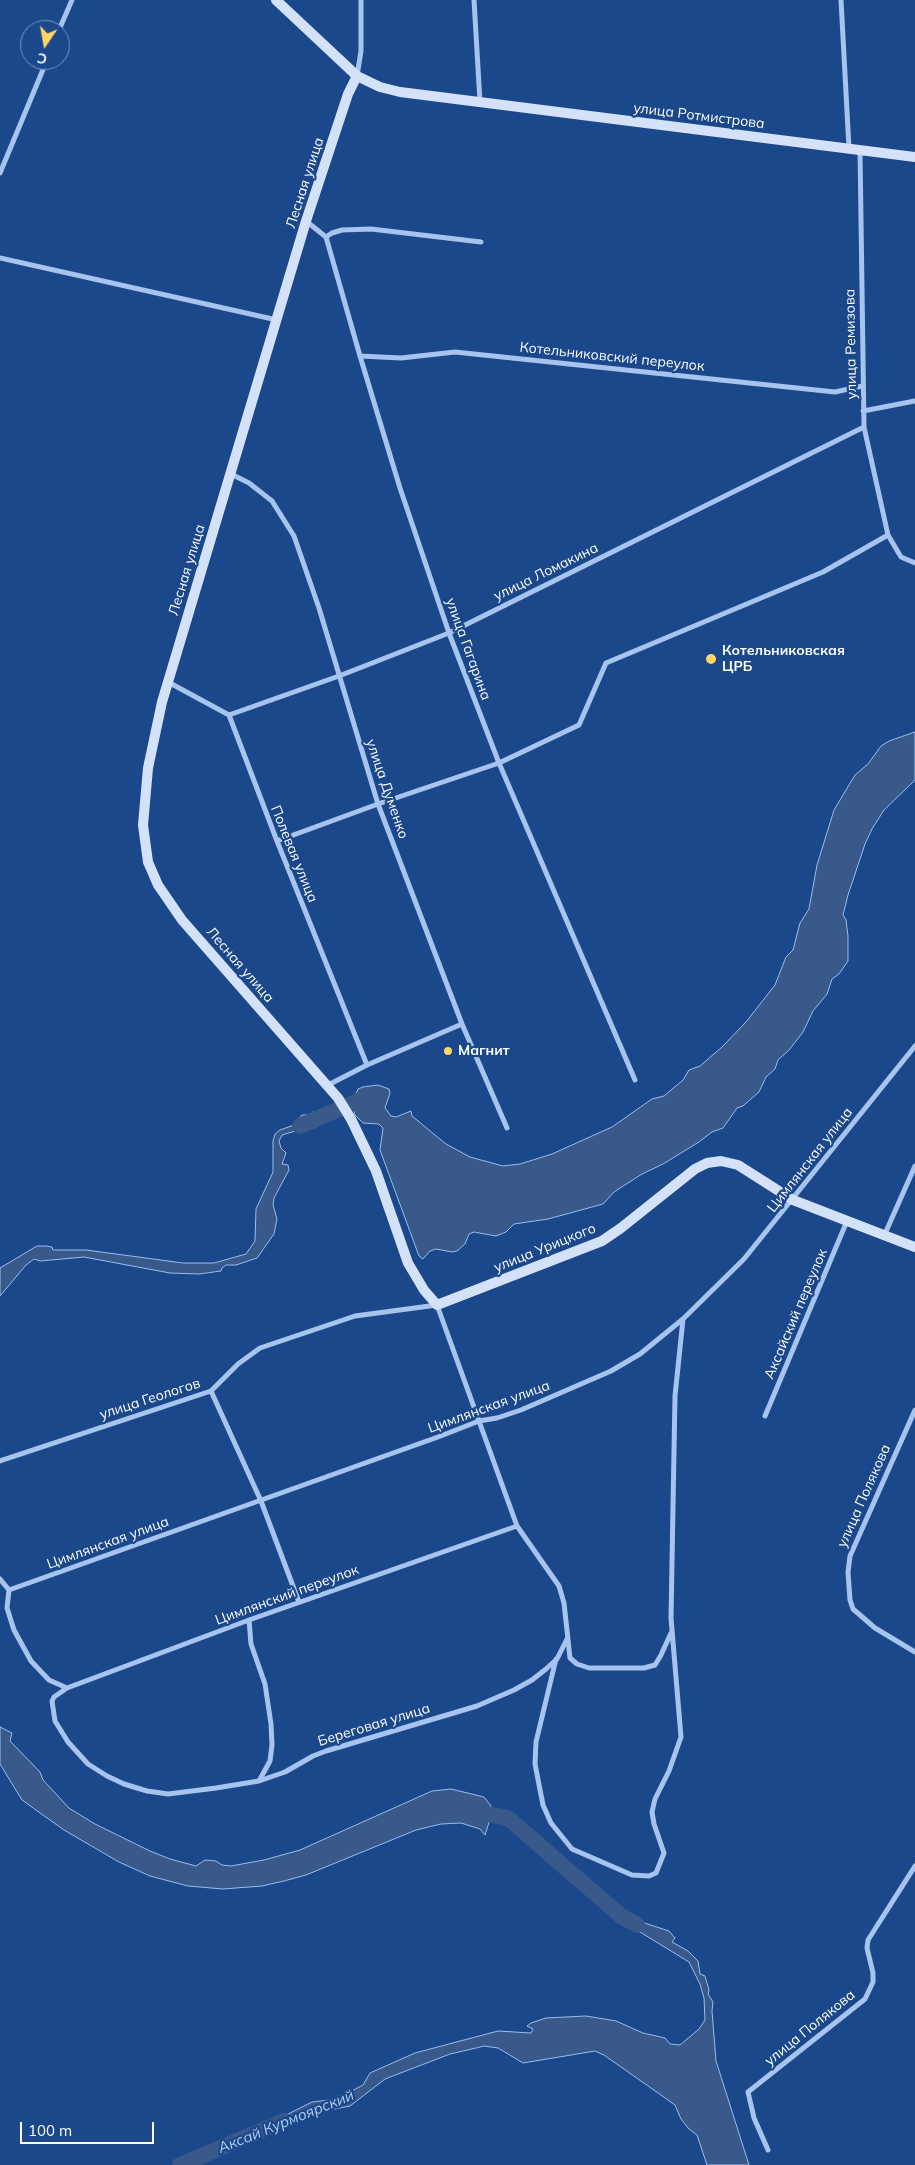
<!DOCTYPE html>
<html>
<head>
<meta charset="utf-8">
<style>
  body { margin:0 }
  #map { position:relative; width:915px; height:2165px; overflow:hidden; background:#1b488b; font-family:Mulish,sans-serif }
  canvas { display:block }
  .north { position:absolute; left:20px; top:20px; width:50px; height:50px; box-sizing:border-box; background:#1b488b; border:1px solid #7691b9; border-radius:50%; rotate:192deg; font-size:14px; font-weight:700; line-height:20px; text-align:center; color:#fff }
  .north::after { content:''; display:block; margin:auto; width:18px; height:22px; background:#fed763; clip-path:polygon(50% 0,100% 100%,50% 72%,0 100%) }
  .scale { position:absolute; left:20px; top:2122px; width:134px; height:22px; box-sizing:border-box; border:2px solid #fff; border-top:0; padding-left:6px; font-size:15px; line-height:18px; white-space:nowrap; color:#fff; -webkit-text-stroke:4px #1b488b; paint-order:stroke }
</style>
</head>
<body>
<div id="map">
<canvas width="915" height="2165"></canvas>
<div class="north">С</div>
<div class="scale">100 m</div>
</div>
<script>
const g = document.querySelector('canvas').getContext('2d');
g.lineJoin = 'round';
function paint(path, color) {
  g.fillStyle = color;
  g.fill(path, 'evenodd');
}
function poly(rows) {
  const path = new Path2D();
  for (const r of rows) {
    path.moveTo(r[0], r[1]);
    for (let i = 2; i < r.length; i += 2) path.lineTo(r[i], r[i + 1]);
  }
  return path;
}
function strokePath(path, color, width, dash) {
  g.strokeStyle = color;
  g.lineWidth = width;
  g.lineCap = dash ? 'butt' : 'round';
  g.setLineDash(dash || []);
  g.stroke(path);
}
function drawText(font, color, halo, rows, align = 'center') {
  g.font = font + ' Mulish,sans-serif';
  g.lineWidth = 4.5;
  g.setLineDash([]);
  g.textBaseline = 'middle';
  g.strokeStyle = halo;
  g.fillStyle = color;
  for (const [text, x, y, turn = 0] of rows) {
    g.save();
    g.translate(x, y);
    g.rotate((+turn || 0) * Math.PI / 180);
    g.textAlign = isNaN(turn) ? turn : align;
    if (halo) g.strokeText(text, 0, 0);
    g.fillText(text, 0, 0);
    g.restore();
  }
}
const water = poly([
  [915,732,915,780,884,810,872,829,865,844,848,895,843,915,846,920,848,936,848,961,839,974,832,979,827,994,813,1011,803,1032,789,1050,778,1060,775,1069,766,1077,759,1092,743,1106,737,1108,723,1128,712,1132,699,1142,663,1164,642,1174,614,1192,603,1204,548,1219,514,1224,506,1232,496,1236,474,1232,469,1234,465,1244,457,1251,452,1252,436,1249,430,1251,423,1259,419,1256,380,1150,383,1128,379,1124,363,1123,355,1115,352,1104,358,1089,363,1087,378,1085,389,1089,390,1093,385,1108,391,1116,396,1117,411,1111,412,1116,446,1144,470,1157,503,1166,520,1164,552,1154,612,1127,652,1099,664,1096,683,1080,689,1070,700,1066,722,1047,746,1022,775,985,786,957,793,950,800,923,809,909,817,865,834,810,855,775,868,764,881,746,889,741,915,732],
  [313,1112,320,1118,320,1125,314,1128,310,1124,302,1129,282,1135,279,1141,281,1148,286,1153,282,1164,288,1165,289,1170,274,1198,273,1205,277,1219,274,1234,257,1258,236,1265,226,1265,222,1268,221,1271,199,1274,170,1273,84,1257,40,1261,34,1259,26,1265,0,1296,0,1268,37,1246,46,1246,52,1247,53,1250,86,1250,183,1263,214,1263,246,1254,255,1241,256,1209,273,1172,273,1141,275,1134,280,1130,294,1125,302,1115,310,1115,313,1112],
  [0,1727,12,1733,10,1741,40,1772,43,1780,69,1808,95,1824,150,1851,170,1859,196,1866,205,1860,216,1861,222,1865,231,1866,264,1860,300,1850,432,1791,451,1789,484,1797,491,1806,492,1813,485,1835,480,1829,461,1823,441,1824,416,1830,306,1875,284,1881,262,1886,223,1889,188,1886,150,1876,119,1862,64,1830,22,1800,0,1764,0,1727],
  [620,1912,632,1919,669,1931,675,1938,672,1942,688,1951,698,1961,700,1974,705,1976,709,1990,708,1994,713,2002,712,2011,716,2061,749,2165,707,2165,697,2135,689,2129,681,2119,675,2105,604,2055,595,2051,523,2063,498,2048,484,2046,472,2049,450,2054,385,2079,350,2106,309,2114,288,2125,269,2130,260,2128,312,2102,329,2100,346,2094,363,2085,370,2073,415,2053,498,2031,531,2033,533,2029,527,2026,531,2023,546,2018,586,2016,616,2021,643,2033,665,2038,670,2044,680,2045,699,2029,705,2020,704,1998,700,1984,689,1962,640,1932,614,1918,620,1912]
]);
paint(water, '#38598a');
strokePath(water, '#99beef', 1);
strokePath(poly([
  [300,1126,363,1099,370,1105],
  [471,1811,508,1818,621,1916,637,1925],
  [180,2165,284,2121]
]), '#38598a', 16);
strokePath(poly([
  [474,0,480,102],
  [841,0,849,148],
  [59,30,72,0],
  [357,76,361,51,361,0],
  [860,150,864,427,888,535,901,557,915,563],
  [0,173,47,60],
  [306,221,326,237,360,356,400,488,449,633,499,763,635,1080],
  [326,237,332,233,342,230,371,229,481,242],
  [0,258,277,320],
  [360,356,401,358,455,352,835,392,862,386],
  [863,411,915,401],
  [231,474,249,483,272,501,294,536,319,608,378,804,462,1024,507,1128],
  [168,682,229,715,277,841,367,1065],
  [229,715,339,676,449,633,864,427],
  [277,841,378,804,499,763,579,725,606,663,823,572,888,535],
  [328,1085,367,1065,462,1024],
  [884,1236,915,1166],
  [211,1391,261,1501,299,1602],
  [915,1410,850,1556,848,1572,850,1600,853,1609,875,1628,915,1652],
  [765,1416,847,1221],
  [0,1461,211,1391,238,1364,260,1348,355,1316,437,1305,517,1526,559,1586,564,1603,570,1658,577,1664,589,1668,644,1668,655,1665,661,1655,671,1633],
  [517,1526,249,1620,67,1688,54,1697,52,1701,55,1721,68,1742,88,1764,107,1776,124,1784,147,1791,168,1794,216,1788,259,1781,285,1772,313,1756,326,1751,477,1706,514,1690,532,1680,546,1669,557,1659,567,1639],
  [0,1579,9,1590,7,1608,14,1630,31,1661,49,1680,67,1688],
  [9,1590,438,1437,479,1421,497,1418,521,1410,611,1371,640,1354,683,1319,744,1259,915,1046],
  [249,1620,251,1644,265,1684,271,1724,272,1745,270,1761,259,1781],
  [556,1659,536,1742,535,1764,543,1805,551,1823,572,1849,632,1875,649,1876,656,1873,664,1853,654,1824,652,1812,655,1799,669,1771,681,1737,671,1618,675,1396,683,1319],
  [768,2150,754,2118,748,2092,865,1999,873,1982,873,1973,867,1948,868,1940,915,1866]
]), '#a6c4ed', 5);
strokePath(poly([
  [276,0,357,76,380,87,400,92,915,157],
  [357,76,348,94,306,221,162,702,148,768,143,825,148,862,158,885,182,920,338,1098,351,1119,376,1171,408,1263,424,1290,437,1305,602,1241,621,1228,695,1169,707,1163,721,1161,738,1165,793,1200,915,1247]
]), '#d3e2f9', 10);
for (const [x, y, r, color] of [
  [711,659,6,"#fed763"],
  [448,1051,5,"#fed763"]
]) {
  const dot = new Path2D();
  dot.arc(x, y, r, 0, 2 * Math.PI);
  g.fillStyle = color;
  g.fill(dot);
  strokePath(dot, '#1b488b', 2);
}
drawText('14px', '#fff', '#1b488b', [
  ["улица Ротмистрова",699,116,7],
  ["Лесная улица",305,183,-72],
  ["улица Ремизова",851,344,-91],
  ["Котельниковский переулок",612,357,6],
  ["Лесная улица",187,570,-73],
  ["улица Ломакина",546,572,-26],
  ["улица Гагарина",468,649,70],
  ["улица Думенко",387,789,71],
  ["Полевая улица",294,854,68],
  ["Лесная улица",240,965,49],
  ["Цимлянская улица",810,1160,-52],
  ["улица Урицкого",545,1248,-22],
  ["Аксайский переулок",796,1314,-67],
  ["улица Геологов",150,1399,-18],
  ["Цимлянская улица",489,1407,-20],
  ["улица Полякова",864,1496,-66],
  ["Цимлянская улица",108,1543,-20],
  ["Цимлянский переулок",287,1595,-20],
  ["Береговая улица",374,1725,-17],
  ["улица Полякова",810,2028,-39]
]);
drawText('bold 14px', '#fff', '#1b488b', [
  ["Котельниковская",722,651],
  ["ЦРБ",722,667],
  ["Магнит",458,1051]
], 'left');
drawText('italic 15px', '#b2cef4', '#1b488b', [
  ["Аксай Курмоярский",286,2122,-22]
]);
</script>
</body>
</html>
